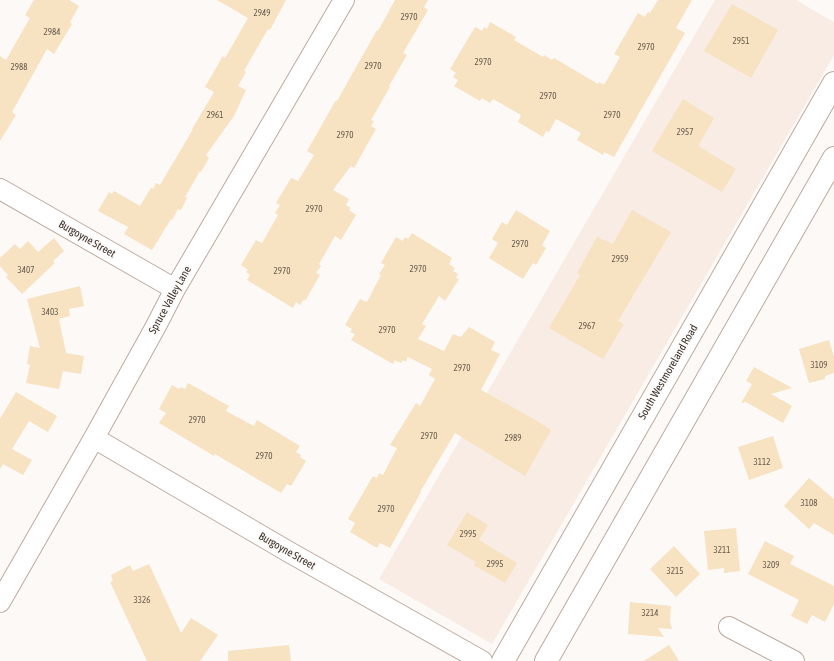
<!DOCTYPE html>
<html>
<head>
<meta charset="utf-8">
<style>
  body { margin:0 }
  canvas { display:block; background:#fdf9f7 }
</style>
</head>
<body>
<canvas width="834" height="661"></canvas>
<script>
const g = document.querySelector('canvas').getContext('2d');
g.lineJoin = 'round';
function paint(path, color) {
  g.fillStyle = color;
  g.fill(path, 'evenodd');
}
function poly(rows) {
  const path = new Path2D();
  for (const r of rows) {
    path.moveTo(r[0], r[1]);
    for (let i = 2; i < r.length; i += 2) path.lineTo(r[i], r[i + 1]);
  }
  return path;
}
function strokePath(path, color, width, dash) {
  g.strokeStyle = color;
  g.lineWidth = width;
  g.lineCap = dash ? 'butt' : 'round';
  g.setLineDash(dash || []);
  g.stroke(path);
}
function drawText(font, color, halo, rows, align = 'center') {
  g.font = font + ' "Asap Condensed",sans-serif';
  g.lineWidth = 3;
  g.setLineDash([]);
  g.textBaseline = 'middle';
  g.strokeStyle = halo;
  g.fillStyle = color;
  for (const [text, x, y, turn = 0] of rows) {
    g.save();
    g.translate(x, y);
    g.rotate((+turn || 0) * Math.PI / 180);
    g.textAlign = isNaN(turn) ? turn : align;
    if (halo) g.strokeText(text, 0, 0);
    g.fillText(text, 0, 0);
    g.restore();
  }
}
paint(poly([
  [715,0,796,0,834,22,834,55,492,644,379,579]
]), '#f8ece5');
paint(poly([
  [34,0,69,0,79,6,70,22,72,24,54,54,47,49,12,112,16,115,0,141,0,56,6,60,30,18,25,15],
  [217,0,286,0,270,30,268,29,244,71,246,72,238,86,246,90,234,116,206,155,209,158,201,172,200,171,185,197,187,198,181,210,178,209,172,220,171,219,152,250,124,234,128,227,98,211,109,192,112,194,114,191,140,206,151,188,153,189,156,183,160,185,193,129,192,129,214,92,205,87,223,56,225,58,248,18],
  [395,0,428,0,424,7,428,10,403,53,407,55,389,86,390,87,371,120,374,121,371,126,376,129,354,168,351,166,333,190,349,199,346,205,351,208,349,210,356,215,341,240,335,236,319,264,321,266,316,273,320,275,305,301,304,299,300,305,296,302,293,308,247,280,250,275,246,272,248,270,241,265,256,240,262,243,278,215,275,213,280,205,276,203,291,178,298,181,314,155,307,151,336,100,337,101,377,30,378,31],
  [658,0,692,0,676,28,685,33,614,157,604,152,603,155,577,140,581,133,556,119,549,132,546,131,543,137,518,122,521,115,493,99,490,103,482,98,480,101,454,86,458,80,453,77,456,73,450,69,475,27,482,31,484,27,487,29,490,22,516,37,514,40,543,57,544,55,552,60,554,58,598,84,599,82,604,85,620,57,614,54,638,13,645,17,648,12,650,13],
  [732,4,778,30,751,78,704,51],
  [683,99,714,118,698,146,736,169,722,192,652,151],
  [516,210,550,231,542,245,546,248,536,265,533,263,523,279,489,258,498,243,492,239,502,222,507,225],
  [632,210,671,232,618,321,624,324,603,359,549,328,580,275,577,273,597,237,613,244],
  [412,233,452,258,449,264,455,268,453,271,458,274,456,278,459,279,445,301,439,296,422,324,426,326,418,339,444,351,453,334,461,337,469,327,495,342,491,350,500,354,481,390,527,415,551,430,525,476,455,433,420,492,421,492,390,548,380,543,377,548,350,532,355,523,348,519,373,476,377,478,379,473,383,475,397,448,390,445,416,403,420,406,435,379,429,375,432,369,408,357,406,362,403,360,401,363,395,360,393,364,351,340,355,334,350,332,352,329,345,325,360,299,367,302,381,275,379,274,385,265,381,263,396,237,403,241,405,237,408,239],
  [54,238,64,251,53,261,55,263,22,294,6,277,8,275,0,266,0,258,15,244,20,249,28,241,38,252],
  [80,286,84,306,69,309,70,316,59,319,66,353,84,356,81,374,63,371,59,389,26,383,30,365,27,364,30,346,40,348,27,299],
  [829,340,834,357,834,373,825,376,825,379,809,383,799,349],
  [754,367,792,388,771,394,792,406,783,423,746,402,741,403,752,384,746,381],
  [188,383,229,406,226,411,250,424,254,426,257,420,300,446,296,452,301,455,300,457,306,461,291,486,287,484,281,493,215,454,214,456,159,423,166,413,159,409,172,385,179,389,181,387,185,389],
  [16,392,57,416,48,432,29,421,12,449,32,460,23,475,3,464,0,469,0,419],
  [773,436,783,468,749,480,738,447],
  [809,478,834,499,834,535,814,523,809,529,784,506],
  [467,512,488,525,479,540,517,563,505,583,474,565,476,562,447,545],
  [736,528,740,571,724,573,724,568,708,570,704,531],
  [765,541,794,556,790,564,834,586,834,604,825,622,812,615,807,624,791,616,799,600,748,574],
  [674,546,700,574,676,597,650,569],
  [149,564,181,633,191,618,218,635,200,661,147,661,110,582,113,581,111,575,130,565,133,571],
  [630,602,671,606,670,621,672,629,658,628,664,637,628,634],
  [289,645,291,661,228,661,228,651],
  [669,645,679,661,644,661]
]), '#f7e2c1');
const minor = poly([
  [0,189,175,289],
  [94,438,289,552,482,661],
  [0,602,94,438,156,326,175,289,344,0],
  [729,627,794,661]
]);
const secondary = poly([
  [503,661,834,83],
  [546,661,834,158]
]);
strokePath(minor, '#bdaa9e', 22);
strokePath(secondary, '#bdaa9e', 24);
strokePath(minor, '#fff', 20);
strokePath(secondary, '#fff', 22);
drawText('9px', '#685c50', null, [
  ["2949",262,13],
  ["2970",409,17],
  ["2984",52,32],
  ["2951",741,41],
  ["2970",646,47],
  ["2970",483,62],
  ["2970",373,66],
  ["2988",19,67],
  ["2970",548,96],
  ["2961",215,115],
  ["2970",612,115],
  ["2957",685,132],
  ["2970",345,135],
  ["2970",314,209],
  ["2970",520,244],
  ["2959",620,259],
  ["2970",418,269],
  ["3407",26,270],
  ["2970",282,271],
  ["3403",50,312],
  ["2967",587,326],
  ["2970",387,330],
  ["3109",819,365],
  ["2970",462,368],
  ["2970",197,420],
  ["2970",429,436],
  ["2989",513,438],
  ["2970",264,456],
  ["3112",762,462],
  ["3108",809,503],
  ["2970",386,509],
  ["2995",468,534],
  ["3211",722,550],
  ["2995",495,564],
  ["3209",771,565],
  ["3215",675,571],
  ["3326",142,600],
  ["3214",650,613]
]);
drawText('11px', '#38302b', '#fdf9f7', [
  ["Burgoyne Street",87,239,30],
  ["Spruce Valley Lane",170,300,-61],
  ["South Westmoreland Road",668,372,-60],
  ["Burgoyne Street",287,551,30]
]);
</script>
</body>
</html>
